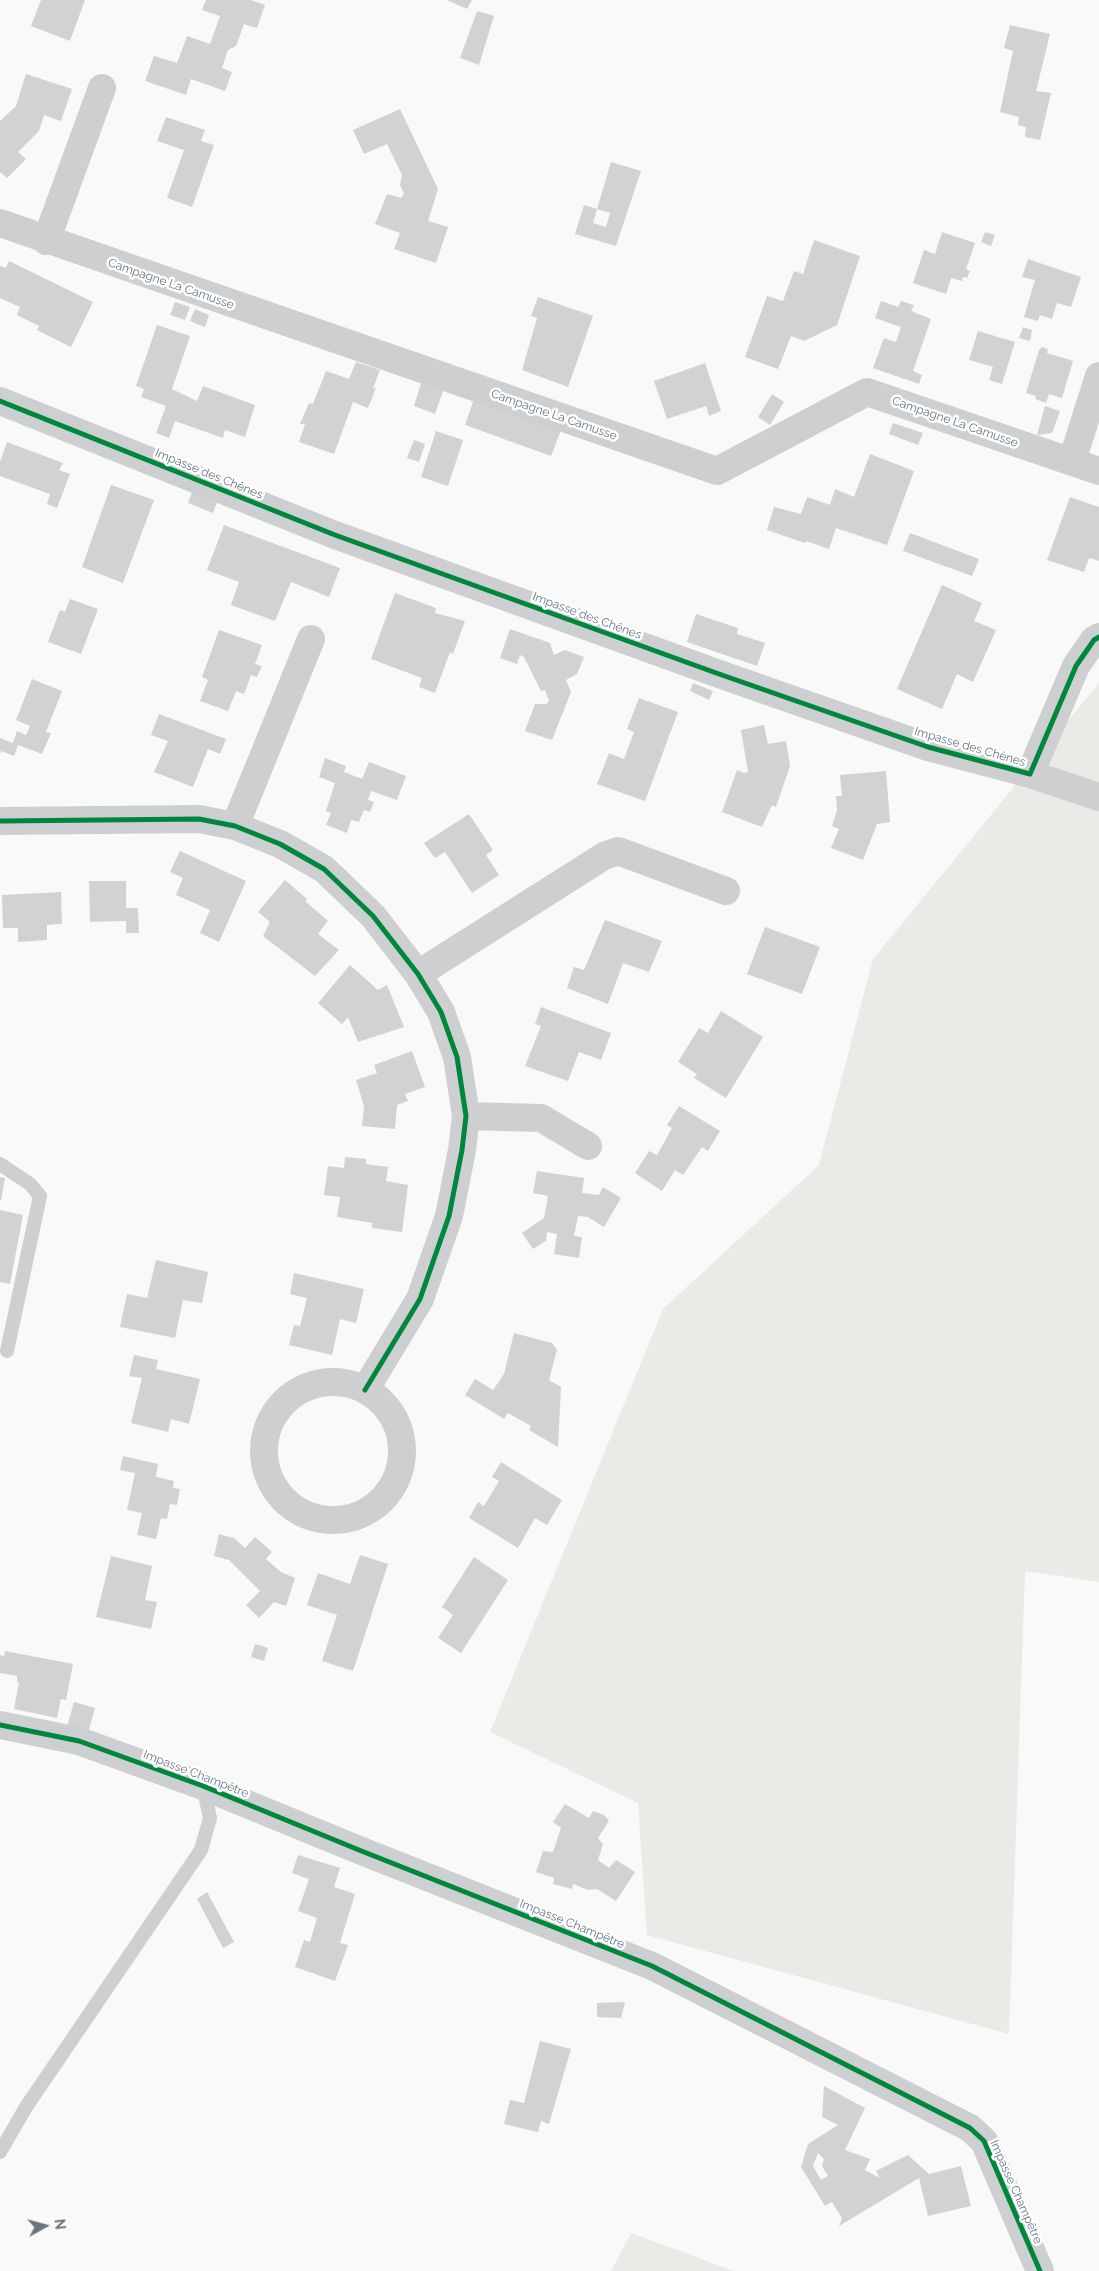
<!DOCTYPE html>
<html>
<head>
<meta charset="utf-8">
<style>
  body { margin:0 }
  #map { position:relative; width:1099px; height:2271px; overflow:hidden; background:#f9f9f9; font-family:Raleway,sans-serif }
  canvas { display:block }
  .north { position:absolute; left:20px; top:2201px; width:50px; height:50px; -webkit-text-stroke:4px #fff; paint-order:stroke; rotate:83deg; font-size:14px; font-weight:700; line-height:20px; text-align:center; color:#657683 }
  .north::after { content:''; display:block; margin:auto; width:18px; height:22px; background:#657683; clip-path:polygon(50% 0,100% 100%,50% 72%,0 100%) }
</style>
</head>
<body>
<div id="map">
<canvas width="1099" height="2271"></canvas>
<div class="north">N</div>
</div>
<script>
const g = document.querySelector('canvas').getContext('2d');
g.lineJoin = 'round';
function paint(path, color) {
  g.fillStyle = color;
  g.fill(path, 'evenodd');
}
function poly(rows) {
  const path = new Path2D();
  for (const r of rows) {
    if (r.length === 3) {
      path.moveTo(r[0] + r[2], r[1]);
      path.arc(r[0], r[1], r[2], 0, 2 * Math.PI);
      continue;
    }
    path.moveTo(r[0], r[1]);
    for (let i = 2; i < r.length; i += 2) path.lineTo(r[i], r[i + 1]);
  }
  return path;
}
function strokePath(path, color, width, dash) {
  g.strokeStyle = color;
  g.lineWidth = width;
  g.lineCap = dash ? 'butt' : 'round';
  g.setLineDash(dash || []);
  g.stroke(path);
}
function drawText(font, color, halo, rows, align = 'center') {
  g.font = font + ' Raleway,sans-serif';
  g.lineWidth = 5;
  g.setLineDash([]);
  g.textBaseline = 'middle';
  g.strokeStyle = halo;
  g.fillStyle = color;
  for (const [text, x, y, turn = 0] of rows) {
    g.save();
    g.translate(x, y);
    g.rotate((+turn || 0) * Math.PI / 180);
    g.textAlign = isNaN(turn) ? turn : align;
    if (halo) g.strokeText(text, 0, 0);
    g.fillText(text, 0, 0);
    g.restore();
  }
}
paint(poly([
  [1099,683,1099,1582,1025,1571,1009,2034,647,1935,638,1803,490,1732,663,1309,819,1165,873,959],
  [631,2233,734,2271,611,2271]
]), '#e8ebe6');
paint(poly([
  [41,0,85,0,70,41,31,26],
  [206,0,251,0,265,5,257,28,244,24,236,46,228,50,222,68,232,72,225,91,191,79,186,95,145,81,154,56,177,63,187,36,210,44,220,16,202,10],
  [447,0,472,0,467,9],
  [477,11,494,16,479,65,460,58],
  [1010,25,1050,34,1036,91,1051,93,1040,140,1025,137,1026,127,1018,125,1019,117,1000,112,1013,51,1004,48],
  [26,74,72,89,61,121,44,115,39,131,18,152,26,159,7,178,0,172,0,121,16,106],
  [400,109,438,189,428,221,448,227,436,263,394,249,400,233,375,224,387,194,401,198,404,194,400,185,402,175,387,144,364,154,353,130],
  [166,117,205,130,201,141,214,145,192,207,167,198,184,150,157,141],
  [611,162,641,171,616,246,575,234,584,205,597,209,593,223,606,227,610,213,597,209],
  [942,232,975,243,966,269,970,271,967,278,963,277,962,281,951,278,946,294,913,283,924,250,935,254],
  [985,232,995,235,991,246,981,242],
  [814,240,860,256,837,325,804,341,791,336,778,369,745,357,767,296,783,301,794,271,803,274],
  [1028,259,1081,277,1071,307,1057,303,1052,319,1040,315,1038,321,1024,317,1035,280,1022,277],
  [9,261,93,302,71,347,37,330,39,326,17,315,20,307,0,298,0,266,6,268],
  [538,297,593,316,568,387,522,370,537,318,531,316],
  [881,301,898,307,901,301,914,305,911,311,931,319,913,371,922,375,919,384,873,368,884,338,896,342,901,327,875,318],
  [175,302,190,307,185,320,170,315],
  [195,309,209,315,205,327,190,321],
  [157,325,190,336,172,389,197,401,203,386,255,405,245,437,225,430,223,438,175,421,169,438,156,433,166,406,141,397,144,389,136,386],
  [1023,327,1032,330,1030,341,1019,338],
  [978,331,1015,342,1002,384,989,380,993,367,969,360],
  [1042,347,1048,349,1047,353,1073,361,1062,398,1049,394,1046,403,1035,399,1036,396,1026,393,1039,350],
  [356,362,380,370,373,388,376,388,368,408,353,402,334,454,299,442,305,424,300,424,309,403,313,404,326,371,349,379],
  [705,363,721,411,709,416,706,406,667,419,654,381],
  [422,380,444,388,435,414,414,406],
  [772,394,784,402,770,425,758,417],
  [474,399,561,430,551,456,465,425],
  [1045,406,1060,411,1052,433,1037,435],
  [893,423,923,433,918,445,889,434],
  [436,431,463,440,448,486,421,477],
  [414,440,425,444,419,462,407,458],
  [7,442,63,463,59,470,70,474,57,508,47,504,50,494,0,476,0,462],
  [870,454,914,471,887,545,836,528,829,549,806,541,805,543,767,530,774,507,801,514,807,497,830,505,835,489,854,497],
  [111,485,154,500,123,583,82,567],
  [192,492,217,502,213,513,188,503],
  [1070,497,1099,507,1099,561,1089,558,1084,572,1047,560],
  [224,525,340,568,329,597,291,582,275,621,231,605,239,582,207,570],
  [910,533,979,559,972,576,903,551],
  [942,585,982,603,974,621,996,630,973,682,957,674,942,709,897,689],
  [395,593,436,608,435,613,465,621,453,654,450,652,435,693,419,687,422,678,371,659],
  [70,599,98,609,81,654,48,642,60,610,65,612],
  [696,614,738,628,737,634,765,643,757,666,687,642],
  [510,629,550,643,554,655,565,650,584,657,577,674,566,680,571,692,552,740,525,731,535,704,546,704,549,701,545,690,541,691,524,657,520,655,517,664,500,658],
  [219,630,262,645,255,664,262,666,257,677,251,675,244,694,236,691,228,711,200,701,208,680,202,677],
  [32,679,62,691,46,732,51,733,42,754,18,745,14,756,1,751,0,754,0,738,13,743,17,731,26,735,30,726,16,720],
  [693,683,713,691,709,700,690,691],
  [639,698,678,712,645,801,597,784,609,753,624,759,634,732,627,729],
  [159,714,226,739,220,754,208,749,193,787,154,772,168,741,151,735],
  [764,725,768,744,786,741,790,766,776,807,772,805,762,827,722,812,737,770,744,773,748,772,741,730],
  [325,758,346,766,344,772,362,779,369,762,406,776,397,800,371,791,368,800,374,802,370,812,364,810,359,822,351,820,347,833,326,825,331,813,326,811,335,783,319,777],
  [886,771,890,822,877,824,863,860,831,848,839,829,832,826,837,810,836,796,842,796,840,775],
  [469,814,493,850,486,855,499,875,472,893,445,852,435,858,424,843],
  [180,851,246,881,219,942,200,933,210,910,176,895,183,878,170,872],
  [285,880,307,899,305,901,328,921,318,934,339,950,315,976,263,936,270,922,258,912],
  [89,881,126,881,126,908,138,908,139,933,126,933,126,921,90,922],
  [61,892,62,924,47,925,47,940,18,942,18,928,3,928,2,895],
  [605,920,662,941,649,972,623,963,608,1004,567,988,574,967,584,970],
  [765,927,820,947,802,994,747,974],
  [350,965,378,990,387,985,404,1027,358,1042,348,1017,342,1024,318,1003],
  [541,1007,611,1033,601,1060,579,1052,568,1081,525,1066,541,1026,535,1024],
  [721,1011,763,1037,726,1098,694,1078,697,1074,678,1062,699,1028,708,1033],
  [412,1051,425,1087,405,1094,408,1101,397,1105,395,1129,362,1126,364,1106,356,1080,377,1073,374,1065],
  [679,1106,720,1131,708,1151,702,1147,683,1175,675,1170,662,1191,635,1173,649,1151,657,1155,672,1128,667,1125],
  [345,1157,366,1159,366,1164,388,1167,386,1181,408,1185,402,1232,372,1228,372,1223,337,1217,340,1197,324,1195,328,1166,344,1168],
  [537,1171,584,1178,582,1193,599,1195,603,1187,621,1198,604,1227,588,1217,578,1216,574,1236,582,1237,579,1258,554,1254,557,1234,547,1232,546,1241,533,1249,522,1233,544,1218,548,1196,533,1193],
  [0,1177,5,1178,1,1201,0,1200],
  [0,1210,23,1215,10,1284,0,1282],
  [156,1260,208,1272,202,1303,183,1300,175,1338,120,1327,127,1294,147,1298],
  [294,1273,364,1289,356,1323,340,1319,332,1355,289,1345,294,1325,300,1326,307,1298,290,1294],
  [514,1333,552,1343,557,1350,549,1380,561,1387,558,1447,529,1430,531,1426,508,1413,504,1419,465,1395,475,1379,493,1390,504,1374],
  [134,1355,158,1360,156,1369,200,1379,189,1424,171,1419,168,1432,131,1423,142,1378,129,1376],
  [123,1456,158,1464,156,1477,174,1481,173,1488,180,1489,177,1505,170,1504,167,1519,161,1518,156,1539,137,1535,142,1513,127,1510,135,1473,120,1470],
  [501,1462,562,1500,547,1525,535,1518,518,1548,469,1518,478,1502,484,1506,499,1481,492,1477],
  [219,1534,234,1538,245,1548,255,1537,272,1552,266,1559,281,1572,295,1578,286,1606,274,1602,259,1618,246,1605,260,1591,229,1560,214,1556],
  [360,1555,388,1564,353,1671,322,1661,337,1615,307,1605,318,1573,350,1584],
  [111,1556,152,1566,145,1600,157,1602,151,1629,96,1617],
  [474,1557,508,1580,461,1653,438,1638,453,1615,442,1607],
  [255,1644,268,1648,264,1661,251,1657],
  [5,1651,73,1664,66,1700,61,1699,57,1718,14,1709,19,1682,17,1682,17,1676,0,1673,0,1655,4,1656],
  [74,1702,95,1708,88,1733,67,1727],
  [565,1804,589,1818,593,1811,604,1815,609,1821,598,1838,603,1844,598,1860,609,1868,616,1860,635,1872,616,1901,597,1889,588,1890,573,1884,572,1889,553,1884,554,1878,536,1872,543,1851,553,1852,561,1828,553,1822],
  [298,1855,340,1868,334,1887,355,1894,340,1943,348,1945,335,1981,295,1967,304,1940,310,1942,317,1918,298,1911,309,1879,292,1873],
  [207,1892,234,1942,223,1948,197,1899],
  [625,2002,621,2018,597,2017,597,2003],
  [540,2041,571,2049,549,2124,541,2121,538,2132,504,2124,510,2100,524,2103],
  [824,2086,865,2108,845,2150,870,2159,865,2170,880,2178,876,2171,908,2155,929,2174,961,2166,971,2206,928,2216,919,2178,839,2226,842,2218,832,2202,825,2206,801,2167,808,2144,838,2125,822,2117],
  [818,2153,824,2159,822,2166,828,2176,821,2180,813,2166]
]), '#d0d2d3');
strokePath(poly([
  [0,1164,30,1184,40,1196,7,1351],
  [0,2152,26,2107,201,1850,210,1818,203,1786]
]), '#cecfd0', 14);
strokePath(poly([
  [0,223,717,471,867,392,1099,471],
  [46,241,102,88],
  [0,401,335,535,719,674,928,747,1030,774,1076,666,1094,640,1099,637],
  [1072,461,1099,376],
  [1030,774,1099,797],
  [0,821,199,819,235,826,280,844,324,869,373,916,418,974,441,1012,457,1057,466,1116,462,1150,449,1216,420,1299,365,1390],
  [235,826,311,639],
  [418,974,604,856,618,851,726,891],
  [466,1116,541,1118,588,1146],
  [333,1451,69],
  [0,1725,79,1741,203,1786,359,1850,652,1966,970,2128,984,2141,1040,2271]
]), '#cecfd0', 28);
strokePath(poly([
  [0,401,335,535,719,674,928,747,1030,774,1076,666,1094,640,1099,637],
  [0,821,199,819,235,826,280,844,324,869,373,916,418,974,441,1012,457,1057,466,1116,462,1150,449,1216,420,1299,365,1390],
  [0,1725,79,1741,203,1786,359,1850,652,1966,970,2128,984,2141,1040,2271]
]), '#00873e', 5);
drawText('12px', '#657683', '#fff', [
  ["Campagne La Camusse",171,284,19],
  ["Campagne La Camusse",554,415,19],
  ["Campagne La Camusse",955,422,19],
  ["Impasse des Chênes",209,474,22],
  ["Impasse des Chênes",587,616,20],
  ["Impasse des Chênes",970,747,16],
  ["Impasse Champêtre",196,1774,21],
  ["Impasse Champêtre",572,1924,22],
  ["Impasse Champêtre",1016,2192,66]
]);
</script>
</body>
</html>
